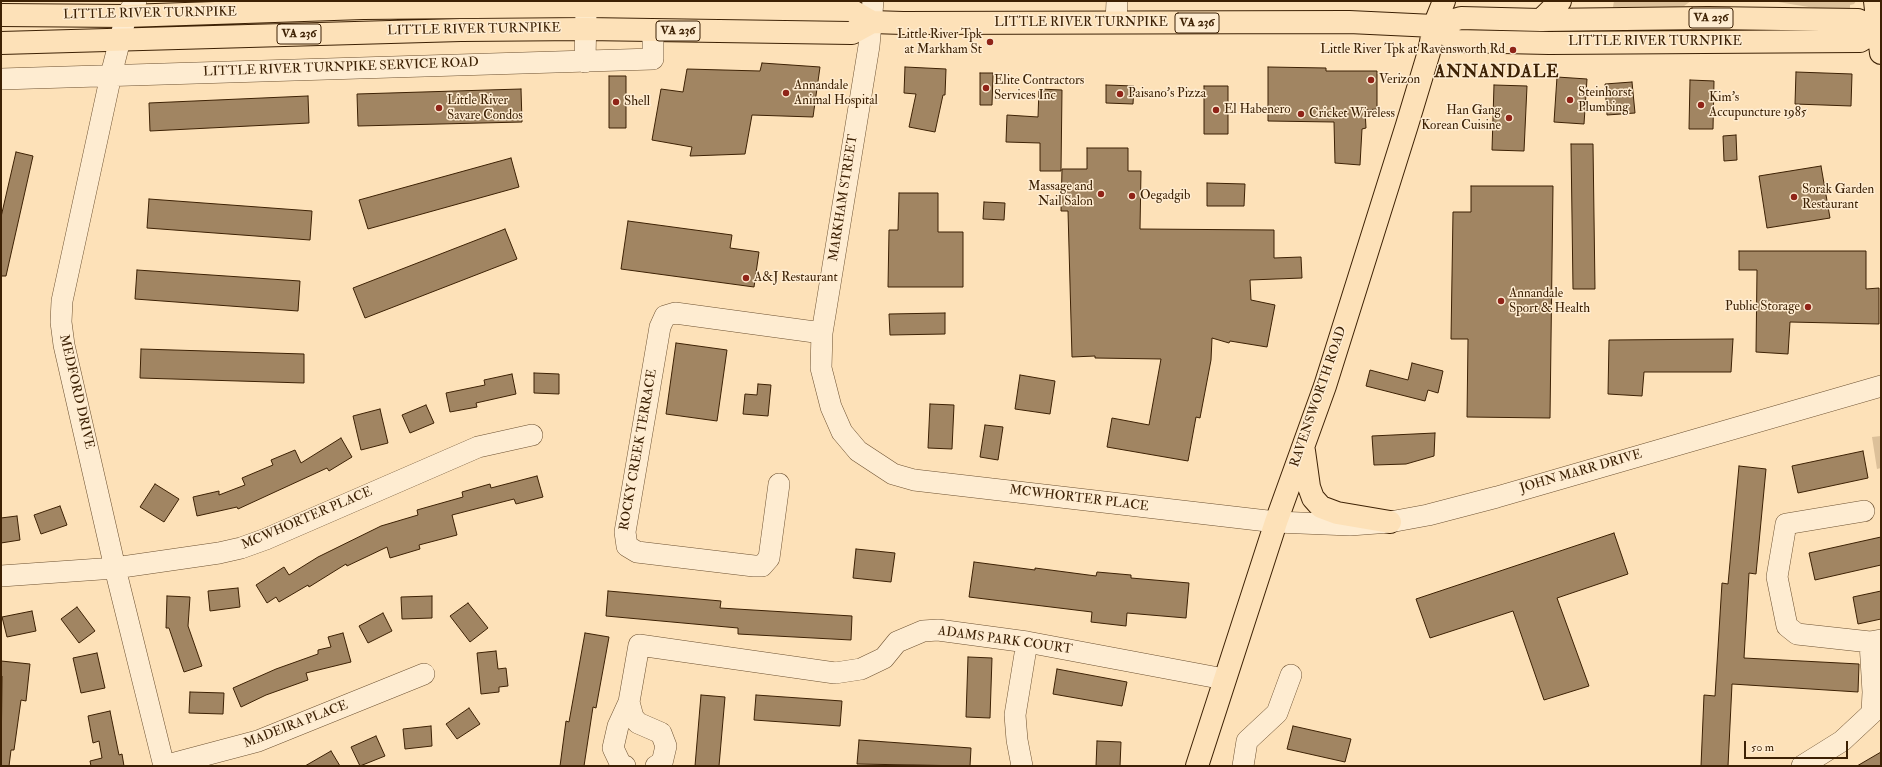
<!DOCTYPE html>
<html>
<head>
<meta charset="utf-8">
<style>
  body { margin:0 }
  #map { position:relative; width:1882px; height:767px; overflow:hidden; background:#fde1b8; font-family:"IM FELL Double Pica",serif }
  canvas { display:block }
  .frame { position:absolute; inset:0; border:2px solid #3d2104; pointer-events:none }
  .scale { position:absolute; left:1744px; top:741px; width:104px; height:18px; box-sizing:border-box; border:2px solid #3d2104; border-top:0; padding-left:5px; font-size:12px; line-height:14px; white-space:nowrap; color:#3d2104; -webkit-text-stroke:3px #feecd1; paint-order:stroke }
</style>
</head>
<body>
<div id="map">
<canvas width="1882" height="767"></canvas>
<div class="frame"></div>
<div class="scale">50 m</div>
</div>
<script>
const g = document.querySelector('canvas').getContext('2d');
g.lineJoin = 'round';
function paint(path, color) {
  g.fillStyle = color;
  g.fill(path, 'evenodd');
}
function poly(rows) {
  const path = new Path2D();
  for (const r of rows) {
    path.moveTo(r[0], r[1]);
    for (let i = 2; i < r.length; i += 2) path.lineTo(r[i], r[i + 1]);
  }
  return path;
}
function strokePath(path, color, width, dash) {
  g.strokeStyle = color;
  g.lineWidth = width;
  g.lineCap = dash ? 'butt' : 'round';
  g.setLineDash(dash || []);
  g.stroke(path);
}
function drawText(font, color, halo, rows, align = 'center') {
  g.font = font + ' "IM FELL Double Pica",serif';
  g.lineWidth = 3;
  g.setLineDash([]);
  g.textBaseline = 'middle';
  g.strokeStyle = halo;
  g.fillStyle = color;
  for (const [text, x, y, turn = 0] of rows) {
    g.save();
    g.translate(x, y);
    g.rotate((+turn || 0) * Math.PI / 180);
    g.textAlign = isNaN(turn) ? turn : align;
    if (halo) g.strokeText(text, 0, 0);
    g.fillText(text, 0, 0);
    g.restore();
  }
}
paint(poly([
  [1614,1,1691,1,1684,6,1676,7,1613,7],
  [1772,1,1856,1,1854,4,1850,5,1850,9,1821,9],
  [1881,436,1881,468,1877,469,1872,437]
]), '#dcc099');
const building = poly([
  [762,63,820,67,813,117,752,115,745,154,690,156,692,147,652,140,661,89,683,92,687,69,760,71,762,63],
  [905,67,946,69,945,95,943,95,935,132,909,127,916,94,904,93,905,67],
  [1268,67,1326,68,1326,71,1377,71,1377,109,1365,110,1366,128,1362,129,1360,165,1335,163,1334,122,1268,121,1268,67],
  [1796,72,1852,74,1851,106,1795,104,1796,72],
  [980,73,993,73,992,105,980,105,980,73],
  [609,76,626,76,626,128,609,128,609,76],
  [1557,77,1587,79,1584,124,1554,122,1557,77],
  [1690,80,1714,81,1713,129,1689,129,1690,80],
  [1632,82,1635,113,1607,115,1605,84,1632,82],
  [1106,85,1134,86,1133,104,1106,103,1106,85],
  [1494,85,1527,86,1524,151,1492,150,1494,85],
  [1204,86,1228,86,1228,134,1204,134,1204,86],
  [521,89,522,122,358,126,357,94,521,89],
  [1039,89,1062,90,1061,171,1040,171,1040,143,1006,142,1007,115,1038,117,1039,89],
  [308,96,309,123,150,131,149,103,308,96],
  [1736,135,1737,160,1724,161,1723,136,1736,135],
  [1571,144,1593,144,1595,289,1573,289,1571,144],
  [1087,148,1128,148,1128,171,1141,171,1140,229,1274,230,1274,258,1301,257,1302,278,1250,280,1251,300,1275,305,1267,347,1230,341,1229,343,1212,338,1211,360,1200,418,1196,417,1188,461,1107,447,1112,418,1149,425,1161,359,1095,358,1095,356,1072,357,1068,211,1061,211,1062,169,1087,169,1087,148],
  [16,152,33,156,6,276,1,276,1,217,16,152],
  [511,158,519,187,368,229,359,200,511,158],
  [1821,166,1830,218,1767,228,1759,176,1821,166],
  [1207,183,1245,184,1244,206,1207,206,1207,183],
  [1471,186,1553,186,1550,418,1467,417,1468,339,1451,339,1453,212,1471,212,1471,186],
  [899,193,938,193,938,232,963,232,963,287,888,287,889,230,898,230,899,193],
  [149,199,312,211,310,240,147,228,149,199],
  [984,202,1005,203,1004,220,983,219,984,202],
  [628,221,732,235,730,248,759,252,754,287,621,269,628,221],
  [505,229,517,259,365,318,353,288,505,229],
  [1739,251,1866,251,1866,289,1879,288,1879,324,1790,322,1788,354,1756,352,1757,270,1739,270,1739,251],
  [137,270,300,281,298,311,135,299,137,270],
  [945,313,945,334,890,335,889,314,945,313],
  [1733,339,1731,372,1644,372,1642,396,1608,394,1609,340,1733,339],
  [676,343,727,350,717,421,666,414,676,343],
  [141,349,304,354,304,383,140,378,141,349],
  [1412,363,1443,371,1438,393,1428,390,1425,401,1366,386,1370,370,1408,380,1412,363],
  [534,373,559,374,559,394,534,393,534,373],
  [512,374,516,394,476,403,477,407,450,412,446,393,485,385,484,380,512,374],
  [1020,375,1055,381,1050,414,1015,409,1020,375],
  [758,384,771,385,768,416,743,414,745,394,757,395,758,384],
  [930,404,954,405,952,449,928,448,930,404],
  [426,405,434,423,410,433,402,415,426,405],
  [380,409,388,443,361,450,353,416,380,409],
  [985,425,1003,427,998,460,980,457,985,425],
  [1435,433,1434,456,1406,464,1374,465,1372,436,1435,433],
  [341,438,352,457,329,471,327,468,238,509,237,507,197,516,193,497,219,491,219,495,245,485,242,478,273,465,271,460,295,450,301,463,341,438],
  [1863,451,1868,478,1798,493,1792,466,1863,451],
  [1739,466,1766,469,1756,574,1749,573,1744,658,1859,664,1858,692,1732,684,1728,766,1701,766,1704,695,1715,696,1722,583,1728,584,1739,466],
  [537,476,543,497,516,504,514,499,452,515,457,535,419,545,420,549,390,558,387,547,347,566,346,564,309,587,308,585,279,602,276,597,267,603,256,585,284,567,289,575,318,557,381,526,418,515,417,510,463,497,462,492,490,484,491,488,537,476],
  [155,484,179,499,164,522,140,507,155,484],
  [60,506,67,525,41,534,34,515,60,506],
  [17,516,20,540,1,543,1,518,17,516],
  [1614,533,1628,574,1557,598,1589,686,1544,700,1513,611,1430,638,1416,599,1614,533],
  [1881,537,1881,565,1815,580,1809,553,1881,537],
  [856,549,895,553,891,582,853,578,856,549],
  [974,562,1035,570,1035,568,1096,576,1097,572,1131,575,1131,578,1189,583,1186,618,1127,613,1126,626,1091,622,1092,612,969,597,974,562],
  [238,588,240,607,210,611,208,591,238,588],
  [608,591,721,601,720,608,852,616,851,640,738,634,738,628,606,616,608,591],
  [1881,591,1881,619,1858,624,1853,597,1881,591],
  [167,596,190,597,188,626,202,666,184,672,169,628,166,628,167,596],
  [432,596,432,618,402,619,401,597,432,596],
  [468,603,488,628,470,642,450,616,468,603],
  [77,607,95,631,79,643,61,619,77,607],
  [32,611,36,631,7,637,2,617,32,611],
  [383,613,392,631,368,643,359,626,383,613],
  [343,633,351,662,306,673,308,680,266,695,241,707,233,688,276,669,318,654,318,650,331,647,328,637,343,633],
  [585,633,609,637,596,708,593,707,584,766,560,766,566,721,569,722,585,633],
  [496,651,498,669,506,668,508,686,499,687,499,692,481,694,477,653,496,651],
  [97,653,105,688,81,693,73,658,97,653],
  [968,657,992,658,990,718,966,717,968,657],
  [1,661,30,664,26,701,21,700,14,750,11,750,9,766,1,766,2,676,1,676,1,661],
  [1057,669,1127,682,1122,706,1053,694,1057,669],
  [190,692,224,693,223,714,189,713,190,692],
  [701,695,725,697,719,766,695,766,701,695],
  [756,695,842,701,840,726,754,720,756,695],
  [469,708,480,724,457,739,446,724,469,708],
  [110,711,119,755,122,754,124,766,91,766,90,761,102,758,99,741,93,743,88,716,110,711],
  [431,726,432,746,405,749,403,729,431,726],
  [1293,726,1351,739,1345,762,1287,749,1293,726],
  [376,736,385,756,360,766,351,747,376,736],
  [859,740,971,748,970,766,857,764,859,740],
  [1097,741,1121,742,1120,766,1096,766,1097,741],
  [331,751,340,766,305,766,331,751],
  [1881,752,1881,766,1857,766,1881,752]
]);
paint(building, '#a18562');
strokePath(building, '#3d2104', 1);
const minor = poly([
  [136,1,126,16,111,75,62,301,61,322,64,345,115,568,164,766],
  [873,1,869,46,822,333,821,368,831,407,842,432,858,451,893,474,914,480,1276,522,1350,525,1390,522,1428,515,1497,497,1881,386],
  [1116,22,1117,1],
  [585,62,586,11],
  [1,79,653,59,653,31],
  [779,484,769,558,762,566,754,566,637,552,627,546,625,532,660,327,665,316,675,313,822,333],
  [1864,511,1786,524,1777,577,1787,626,1797,634,1870,642,1881,640],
  [1,576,115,568,219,553,241,548,266,539,478,447,532,435],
  [629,702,633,717,638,723,661,733,666,746,662,763,656,766],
  [164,766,258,741,424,674],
  [625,766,621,765,613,748,618,726,629,702,639,645,835,673,861,669,884,658,897,642,923,631,938,630,1027,642,1224,679],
  [1022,766,1017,740,1015,715,1027,642],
  [1243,766,1247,741,1277,713,1291,675],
  [1802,766,1842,741,1872,713,1873,692,1870,642]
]);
const major = poly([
  [1875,1,1881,53],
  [1,15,126,16,363,8,586,6,851,10,872,22,903,23,1349,22,1434,26,1461,18,1541,20,1708,18,1858,20,1881,30],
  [1541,20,1560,1],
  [1434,26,1456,41,1549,43,1860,41,1878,30],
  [1,43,461,30,586,29,852,33,872,22],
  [1304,451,1309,487,1313,498,1321,507,1337,513,1390,522],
  [1197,766,1276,522,1325,386,1407,125,1429,52,1434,26,1444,1]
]);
strokePath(minor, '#6d5131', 22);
strokePath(major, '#3d2104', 24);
strokePath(minor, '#feecd1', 21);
strokePath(major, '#fde1b8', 22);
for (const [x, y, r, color] of [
  [990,42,4,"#8f2418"],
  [1513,50,4,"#8f2418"],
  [1371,80,4,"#8f2418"],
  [986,88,4,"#8f2418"],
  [786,93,4,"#8f2418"],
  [1120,94,4,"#8f2418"],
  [1570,100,4,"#8f2418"],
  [616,102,4,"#8f2418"],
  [1701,105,4,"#8f2418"],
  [439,108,4,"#8f2418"],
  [1216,110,4,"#8f2418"],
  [1301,114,4,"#8f2418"],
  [1509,118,4,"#8f2418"],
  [1101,194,4,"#8f2418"],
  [1132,196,4,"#8f2418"],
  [1794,197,4,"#8f2418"],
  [746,278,4,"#8f2418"],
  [1501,301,4,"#8f2418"],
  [1808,307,4,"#8f2418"]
]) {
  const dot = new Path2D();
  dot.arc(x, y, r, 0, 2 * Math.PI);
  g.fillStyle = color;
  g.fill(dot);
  strokePath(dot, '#feecd1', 1.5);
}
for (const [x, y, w] of [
  [1711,18,44],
  [1197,23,44],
  [678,31,44],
  [299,34,44]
]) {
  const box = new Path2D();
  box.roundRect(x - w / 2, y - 10, w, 20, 3);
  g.fillStyle = '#feecd1';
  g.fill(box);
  strokePath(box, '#3d2104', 1);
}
drawText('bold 12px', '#3d2104', null, [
  ["VA 236",1711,18],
  ["VA 236",1197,23],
  ["VA 236",678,31],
  ["VA 236",299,34]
]);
drawText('13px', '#3d2104', '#feecd1', [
  ["LITTLE RIVER TURNPIKE",150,14,-1],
  ["LITTLE RIVER TURNPIKE",1081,23],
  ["LITTLE RIVER TURNPIKE",474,30,-1],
  ["LITTLE RIVER TURNPIKE",1655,42],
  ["LITTLE RIVER TURNPIKE SERVICE ROAD",341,68,-2],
  ["MARKHAM STREET",844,198,-81],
  ["MEDFORD DRIVE",76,392,77],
  ["RAVENSWORTH ROAD",1319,397,-71],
  ["ROCKY CREEK TERRACE",639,450,-80],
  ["JOHN MARR DRIVE",1581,472,-16],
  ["MCWHORTER PLACE",1079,499,7],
  ["MCWHORTER PLACE",307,519,-23],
  ["ADAMS PARK COURT",1005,641,8],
  ["MADEIRA PLACE",296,725,-21]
]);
drawText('13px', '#3d2104', '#feecd1', [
  ["Little River Tpk",982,35,"right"],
  ["at Markham St",982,50,"right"],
  ["Little River Tpk at Ravensworth Rd",1505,50,"right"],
  ["Verizon",1379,80],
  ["Elite Contractors",994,81],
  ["Services Inc",994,96],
  ["Annandale",794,86],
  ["Animal Hospital",794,101],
  ["Steinhorst",1578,93],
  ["Plumbing",1578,108],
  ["Paisano's Pizza",1128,94],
  ["Kim's",1709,98],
  ["Accupuncture 1985",1709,113],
  ["Little River",447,101],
  ["Savare Condos",447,116],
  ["Shell",624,102],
  ["El Habenero",1224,110],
  ["Han Gang",1501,111,"right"],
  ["Korean Cuisine",1501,126,"right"],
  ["Cricket Wireless",1309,114],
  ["Massage and",1093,187,"right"],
  ["Nail Salon",1093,202,"right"],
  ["Sorak Garden",1802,190],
  ["Restaurant",1802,205],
  ["Oegadgib",1140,196],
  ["A&J Restaurant",754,278],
  ["Annandale",1509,294],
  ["Sport & Health",1509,309],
  ["Public Storage",1800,307,"right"]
], 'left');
g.letterSpacing = '1px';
drawText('bold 17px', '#3d2104', '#feecd1', [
  ["ANNANDALE",1497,73]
]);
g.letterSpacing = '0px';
</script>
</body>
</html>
